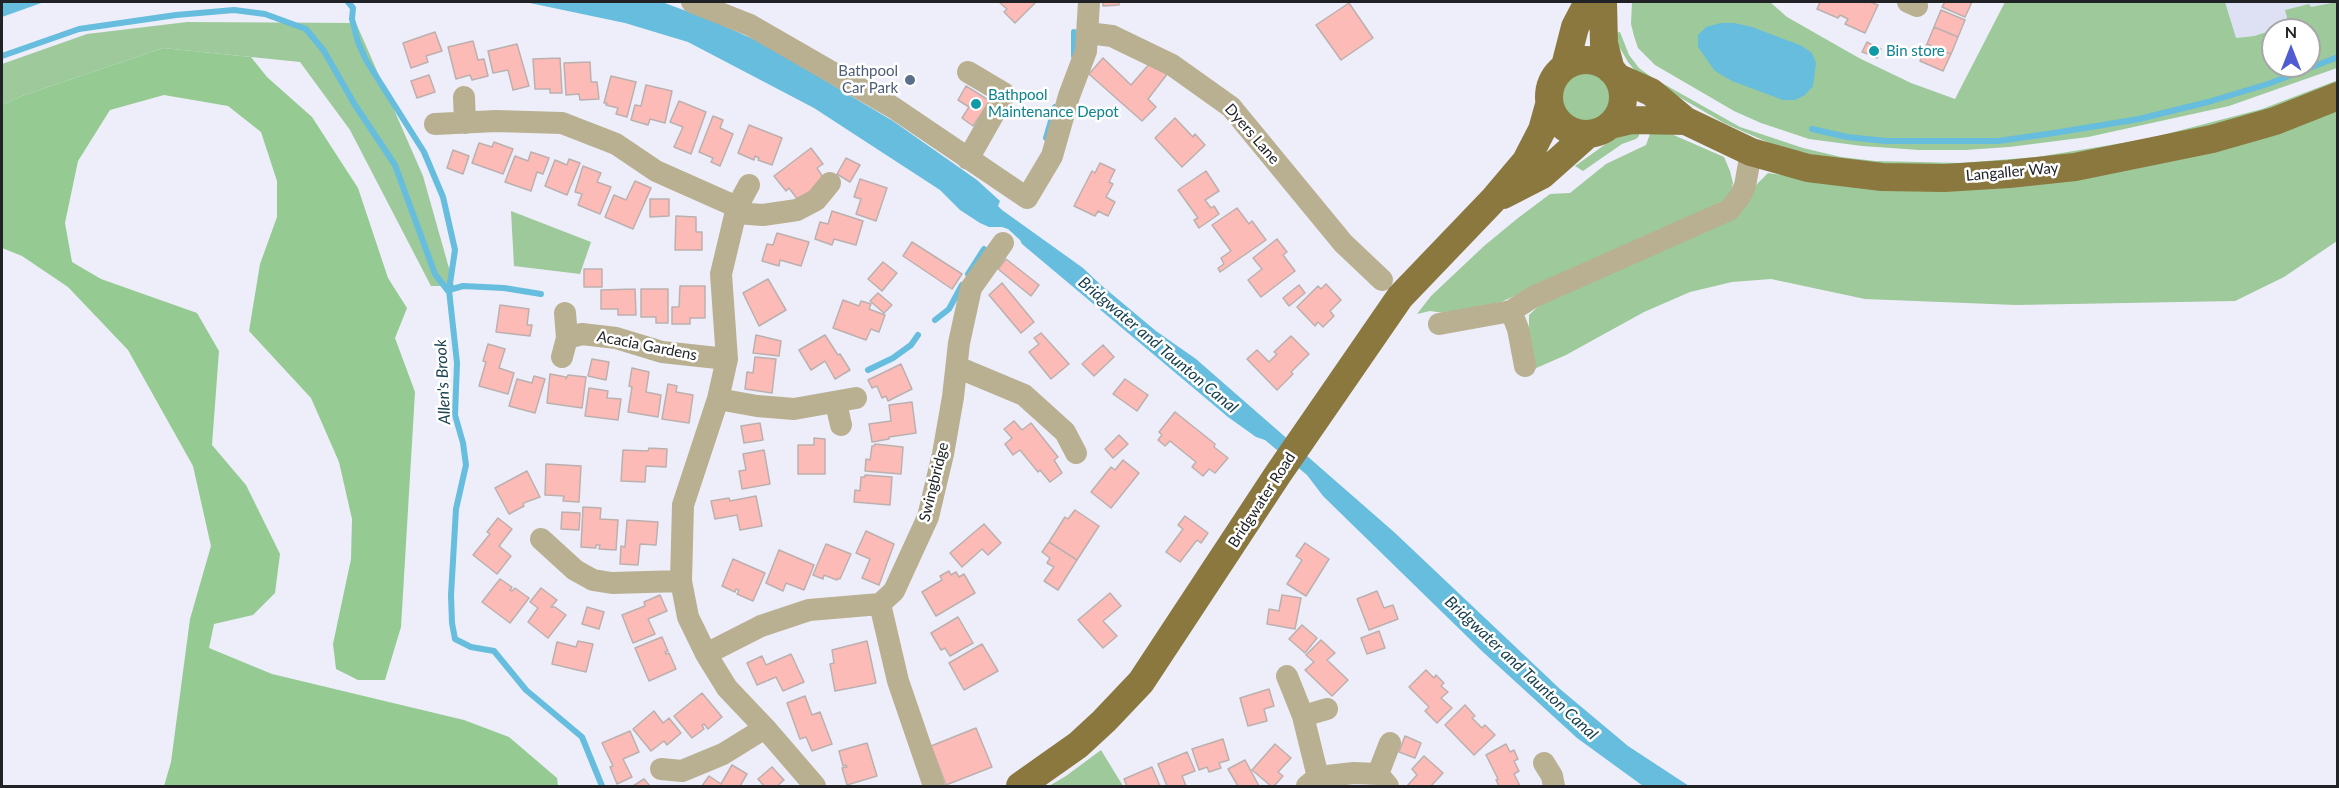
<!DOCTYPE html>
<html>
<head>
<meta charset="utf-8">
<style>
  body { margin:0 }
  #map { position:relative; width:2339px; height:788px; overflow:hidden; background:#edeef9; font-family:Lato,sans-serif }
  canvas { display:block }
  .frame { position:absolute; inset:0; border:3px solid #212225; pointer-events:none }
  .north { position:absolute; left:2261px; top:18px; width:60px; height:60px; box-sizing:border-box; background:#fff; border:2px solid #a6a7a8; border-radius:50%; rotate:0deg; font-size:16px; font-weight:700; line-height:24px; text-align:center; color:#212225 }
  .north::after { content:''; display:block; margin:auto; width:21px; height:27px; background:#515cd2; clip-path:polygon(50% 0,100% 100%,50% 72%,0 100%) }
</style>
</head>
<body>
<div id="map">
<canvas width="2339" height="788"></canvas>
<div class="frame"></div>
<div class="north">N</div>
</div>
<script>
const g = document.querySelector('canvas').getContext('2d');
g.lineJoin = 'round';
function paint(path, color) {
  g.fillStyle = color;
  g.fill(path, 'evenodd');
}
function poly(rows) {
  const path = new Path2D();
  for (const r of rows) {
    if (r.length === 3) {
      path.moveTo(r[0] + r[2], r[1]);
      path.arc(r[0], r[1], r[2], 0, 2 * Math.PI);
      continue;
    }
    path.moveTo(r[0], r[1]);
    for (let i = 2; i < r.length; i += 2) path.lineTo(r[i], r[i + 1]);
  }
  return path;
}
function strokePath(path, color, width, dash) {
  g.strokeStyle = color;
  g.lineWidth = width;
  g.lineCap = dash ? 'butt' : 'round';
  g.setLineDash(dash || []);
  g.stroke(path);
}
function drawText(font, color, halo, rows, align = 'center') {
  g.font = font + ' Lato,sans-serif';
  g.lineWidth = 5;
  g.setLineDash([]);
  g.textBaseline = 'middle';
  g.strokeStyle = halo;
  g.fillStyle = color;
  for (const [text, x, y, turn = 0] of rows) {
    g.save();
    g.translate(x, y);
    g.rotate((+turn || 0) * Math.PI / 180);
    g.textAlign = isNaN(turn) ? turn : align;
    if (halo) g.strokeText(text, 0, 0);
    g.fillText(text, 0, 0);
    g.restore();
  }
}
paint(poly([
  [2225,2,2337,2,2337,9,2254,36,2235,38]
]), '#dee1f3');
paint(poly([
  [1632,2,1770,2,1787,17,1859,58,1911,83,1955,99,2005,2,2225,2,2236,38,2254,36,2289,25,2285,10,2309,4,2311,7,2337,2,2337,68,2229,106,2088,137,2009,147,1965,150,1919,150,1862,146,1809,139,1761,123,1734,111,1655,65,1638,48,1634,36,1631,24],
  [2273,30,2309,30,2309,66,2273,66],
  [187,22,356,23,423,176,454,286,431,286,350,130,300,62,163,48,22,96,2,105,2,64,87,34],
  [1620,32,1629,55,1639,68,1654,79,1637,73,1628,62,1617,43,1615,33],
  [1585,97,25],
  [2338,80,2337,84,2292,103,2205,128,2040,160,1922,167,1838,161,1774,145,1724,123,1660,86,1662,83,1740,127,1803,148,1841,157,1875,161,1961,163,2037,157,2147,139,2262,109],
  [2337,111,2337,241,2284,277,2235,301,2016,305,1865,299,1771,279,1732,282,1690,292,1644,312,1566,355,1534,369,1529,332,1529,315,1545,300,1750,198,1757,184,1768,173,1870,188],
  [1639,131,1639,136,1636,139,1622,144,1583,171,1575,166,1610,141,1627,133],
  [1651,131,1669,133,1724,157,1730,171,1733,183,1729,198,1686,220,1501,302,1444,313,1430,311,1417,314,1431,296,1484,246,1518,218,1550,194,1570,193,1606,164,1646,145],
  [511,211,591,242,580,274,514,266],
  [1101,750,1123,786,1049,786,1066,776]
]), '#9dc99b');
paint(poly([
  [163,48,251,57,267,77,312,117,358,188,388,278,407,308,395,338,415,392,401,627,385,680,358,680,336,669,333,644,351,559,352,519,339,462,311,398,249,331,260,264,277,217,277,181,261,132,228,106,164,95,110,110,78,161,65,223,72,262,101,279,197,313,219,351,212,445,246,485,280,554,275,593,253,615,214,624,209,648,272,674,464,720,509,737,557,778,558,786,164,786,171,762,190,619,211,546,193,466,128,350,68,287,22,256,2,248,2,105,22,96]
]), '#95ca93');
paint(poly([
  [2,2,44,2,2,17],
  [525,2,662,2,713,21,762,43,893,121,977,180,1000,201,998,206,1002,210,1083,268,1101,285,1156,331,1196,359,1394,532,1560,689,1628,746,1689,786,1643,786,1577,738,1484,653,1323,496,1307,475,1265,440,1256,437,1228,417,1022,244,1020,240,1008,229,1002,227,989,227,980,223,960,210,940,190,814,108,688,42,625,23],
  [1721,23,1734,23,1752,27,1802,46,1812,53,1816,63,1813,86,1805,95,1795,100,1783,100,1732,81,1715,71,1698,47,1698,35,1706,27]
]), '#66bddd');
strokePath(poly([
  [348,2,353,8,352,19,358,42,366,60,424,152,443,197,455,250,449,290,457,363,455,415,463,443,466,465,456,509,451,595,452,623,455,639,471,647,494,651,526,690,582,737,602,786],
  [2,56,79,29,176,15,234,10,265,14,306,29,324,51,355,105,395,165,435,274,448,291],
  [1074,56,1074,32],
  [1812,129,1847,137,1886,141,1998,141,2054,133,2139,119,2208,102,2268,84,2338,57],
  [1046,138,1055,107],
  [968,274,984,249],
  [449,290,463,286,504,288,541,294],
  [935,320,949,309,962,285],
  [868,370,893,358,911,345,918,335]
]), '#66bddd', 6);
const building = poly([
  [999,2,1036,2,1015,23,1004,12,1007,9,999,2],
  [1103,2,1119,2,1119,5,1103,6,1103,2],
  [1820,2,1870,2,1878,5,1865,33,1845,24,1848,19,1840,15,1838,18,1817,9,1820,2],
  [1945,2,1972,2,1965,17,1942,7,1945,2],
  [1349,3,1373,38,1341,60,1316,25,1349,3],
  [1941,10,1965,20,1958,37,1934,27,1941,10],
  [1934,27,1958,37,1951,54,1927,44,1934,27],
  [435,32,442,51,426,56,428,62,411,68,403,43,435,32],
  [473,41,478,60,484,59,488,76,472,80,470,75,456,79,448,47,473,41],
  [1867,42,1872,45,1868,54,1862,52,1867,42],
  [517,44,529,86,513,90,508,70,493,73,488,51,517,44],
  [1927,44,1951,54,1943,71,1920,61,1927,44],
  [1872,45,1881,49,1877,58,1868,54,1872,45],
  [560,58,562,93,550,93,550,89,535,89,533,59,560,58],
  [1103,58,1131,85,1151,62,1168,73,1148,99,1156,107,1142,121,1089,74,1103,58],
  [590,62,591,82,597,82,599,99,580,100,579,94,566,95,564,63,590,62],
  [429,75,435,92,417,98,411,81,429,75],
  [611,76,636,82,627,117,616,114,618,108,606,105,607,103,604,103,611,76],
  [646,85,672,91,665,123,650,119,648,125,631,120,635,105,641,106,646,85],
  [966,86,990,101,973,126,962,118,969,107,958,100,966,86],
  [679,101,706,112,691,154,674,147,683,127,670,122,679,101],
  [713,116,723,120,720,128,733,134,720,166,711,162,713,158,699,152,713,116],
  [1175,118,1193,137,1195,134,1205,145,1182,167,1155,138,1175,118],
  [749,125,782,138,772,165,758,160,759,158,755,156,754,160,738,153,749,125],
  [494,142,513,149,503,174,472,163,479,143,492,147,494,142],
  [811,148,823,164,817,168,825,180,798,200,789,188,786,191,774,176,811,148],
  [453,150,469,156,463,174,447,168,453,150],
  [531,152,549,158,543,174,537,172,531,191,505,182,515,156,528,161,531,152],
  [846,158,860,165,850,182,837,174,846,158],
  [569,159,580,163,567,195,545,186,555,160,567,165,569,159],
  [1100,163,1115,170,1109,182,1113,184,1106,197,1115,202,1108,216,1098,211,1095,216,1074,206,1092,171,1095,173,1100,163],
  [583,166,601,173,597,182,611,187,600,214,578,205,582,194,575,192,583,166],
  [1206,171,1219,191,1205,200,1211,208,1214,206,1219,214,1199,228,1194,220,1198,218,1178,190,1206,171],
  [860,179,887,188,876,221,856,214,861,199,854,197,860,179],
  [635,181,651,188,633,229,605,217,614,195,626,200,635,181],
  [650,199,669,199,669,216,650,217,650,199],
  [1237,208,1249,224,1252,221,1266,240,1220,272,1218,268,1224,264,1221,258,1231,251,1212,225,1237,208],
  [832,211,863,221,856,245,834,239,832,245,815,239,820,222,828,224,832,211],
  [676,216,696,217,696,232,702,232,702,250,675,250,676,216],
  [777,233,809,242,801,266,780,260,779,266,762,261,767,244,773,245,777,233],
  [1277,239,1287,252,1283,255,1295,271,1261,297,1248,280,1262,269,1253,258,1277,239],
  [912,242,962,274,952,289,903,256,912,242],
  [1006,259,1039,285,1031,296,998,269,1006,259],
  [883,262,897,273,882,291,868,279,883,262],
  [584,269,602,269,602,287,584,287,584,269],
  [768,279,786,310,759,326,743,293,768,279],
  [1002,283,1034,322,1021,333,989,295,1002,283],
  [1326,284,1341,300,1330,311,1334,316,1323,327,1318,322,1315,326,1297,307,1318,286,1321,289,1326,284],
  [1299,285,1305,293,1289,306,1283,298,1299,285],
  [680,286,705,286,705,318,690,318,690,324,672,324,672,307,679,307,680,286],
  [635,289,636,315,618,315,618,309,601,309,601,290,635,289],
  [641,289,668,289,668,323,656,323,656,317,641,317,641,289],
  [878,293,892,305,884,313,870,301,878,293],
  [843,300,859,306,861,301,871,304,869,309,885,315,879,332,871,329,866,340,833,328,843,300],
  [500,305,529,309,527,325,532,325,530,336,496,332,500,305],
  [1041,333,1069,364,1051,379,1029,352,1039,344,1034,338,1041,333],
  [756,335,781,341,779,356,753,353,756,335],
  [825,335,838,355,840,354,850,370,835,379,825,361,811,370,799,350,825,335],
  [1291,336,1309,354,1291,372,1293,374,1277,390,1247,359,1257,350,1269,362,1277,354,1274,352,1291,336],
  [488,344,505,349,499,368,514,373,508,394,479,386,486,362,483,361,488,344],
  [1103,345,1114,357,1094,376,1082,364,1103,345],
  [755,357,776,359,772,393,745,389,747,372,753,373,755,357],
  [592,359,609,362,606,380,588,376,592,359],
  [901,364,912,389,888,401,886,396,882,398,877,386,872,388,868,380,901,364],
  [632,368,649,372,646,392,661,395,658,417,628,412,632,387,629,386,632,368],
  [550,374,566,377,566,379,568,375,586,377,582,408,547,403,550,374],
  [534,376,545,379,535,413,509,406,517,379,532,383,534,376],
  [1125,379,1148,395,1137,411,1113,394,1125,379],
  [668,384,677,386,676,392,693,395,689,423,662,419,668,384],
  [589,388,608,391,607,398,621,399,618,420,585,416,589,388],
  [912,402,916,433,889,437,889,439,872,442,869,424,891,421,889,405,912,402],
  [1175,412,1215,444,1214,447,1228,458,1215,473,1209,469,1203,476,1192,467,1196,462,1170,441,1165,446,1158,440,1162,435,1159,432,1175,412],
  [1014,421,1022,430,1031,423,1058,457,1054,460,1062,473,1050,482,1040,470,1038,472,1020,450,1013,455,1005,444,1012,438,1004,429,1014,421],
  [760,423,763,440,744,443,741,426,760,423],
  [1119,435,1128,444,1113,458,1105,449,1119,435],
  [814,438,825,439,825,474,798,474,798,445,814,445,814,438],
  [875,444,903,447,901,474,865,471,866,459,870,460,872,446,874,446,875,444],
  [649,448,667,449,666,467,646,466,645,482,621,481,623,450,648,451,649,448],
  [764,450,770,484,742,489,739,471,746,470,743,454,764,450],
  [1123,460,1139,473,1111,508,1091,492,1111,467,1115,470,1123,460],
  [546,464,581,466,579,502,563,501,564,496,545,495,546,464],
  [527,471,540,497,526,502,523,504,524,506,509,514,495,488,527,471],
  [865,475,892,477,890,505,854,502,855,490,860,491,861,477,865,477,865,475],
  [756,496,762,526,740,530,737,515,715,519,711,501,729,498,730,501,756,496],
  [583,507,601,508,600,519,618,520,616,550,599,549,600,545,596,545,596,548,581,547,583,507],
  [1075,510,1099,526,1077,560,1049,542,1065,517,1068,519,1075,510],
  [562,512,580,513,579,530,561,529,562,512],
  [1185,516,1208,533,1201,543,1197,540,1180,562,1166,552,1183,529,1178,525,1185,516],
  [498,518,512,529,499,546,511,556,497,574,473,555,490,534,487,532,498,518],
  [627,520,658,522,656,545,640,544,638,565,620,564,621,546,625,547,627,520],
  [984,524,1001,543,988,555,982,549,962,567,950,553,984,524],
  [866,531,894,544,879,585,862,578,870,559,856,553,866,531],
  [1049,542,1077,560,1058,590,1044,581,1054,567,1047,563,1050,558,1042,552,1049,542],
  [1305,543,1329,559,1306,596,1287,584,1302,560,1296,556,1305,543],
  [826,544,851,554,840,579,838,578,837,580,824,575,823,579,813,575,826,544],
  [779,550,814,565,804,590,786,583,783,591,766,583,779,550],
  [733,559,765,573,753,601,737,594,739,590,736,589,735,592,722,586,733,559],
  [949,571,951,575,956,572,959,577,964,574,975,593,936,616,922,592,942,580,940,576,949,571],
  [500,579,512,587,510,590,512,591,515,588,529,598,510,623,482,602,500,579],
  [541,588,557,600,551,607,555,607,566,615,548,638,528,622,538,608,530,602,541,588],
  [1377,591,1384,608,1393,605,1398,619,1369,630,1357,599,1377,591],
  [1110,593,1121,606,1103,621,1117,636,1103,648,1078,620,1110,593],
  [660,595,667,611,648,619,655,634,633,643,622,615,645,606,644,602,660,595],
  [1282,595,1301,598,1295,629,1267,624,1269,609,1279,611,1282,595],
  [587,607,604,612,599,629,582,624,587,607],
  [958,617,973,643,950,656,945,648,941,650,931,633,958,617],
  [1302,625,1317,638,1305,653,1289,639,1302,625],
  [1379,631,1385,648,1367,654,1361,638,1379,631],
  [662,637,668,651,665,652,666,654,669,653,676,669,649,681,635,648,662,637],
  [1321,640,1335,653,1327,660,1348,680,1332,696,1305,670,1314,662,1306,655,1321,640],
  [578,641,593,644,586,672,552,664,557,642,576,647,578,641],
  [867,641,876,683,835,691,830,664,834,663,832,650,867,641],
  [982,644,998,671,964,690,949,663,982,644],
  [791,654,804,682,783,691,776,677,757,685,747,663,762,656,766,665,791,654],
  [1426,670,1434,678,1436,675,1444,683,1441,686,1448,692,1441,698,1452,708,1437,723,1425,711,1429,707,1409,687,1426,670],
  [1269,689,1274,706,1264,709,1267,721,1248,726,1240,698,1269,689],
  [702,693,722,717,708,729,704,724,702,725,704,729,692,738,674,716,702,693],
  [805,696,812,715,820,712,832,744,812,751,806,737,800,739,787,703,805,696],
  [1465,705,1475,716,1472,718,1482,728,1485,725,1495,735,1474,755,1445,725,1465,705],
  [654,711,663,723,669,718,681,733,667,745,664,741,651,751,633,729,654,711],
  [976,728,992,767,946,785,931,746,976,728],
  [630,731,639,752,623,759,632,777,617,784,610,767,613,766,602,743,630,731],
  [1405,736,1421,743,1415,758,1399,752,1405,736],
  [1223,739,1229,760,1219,763,1221,768,1209,772,1207,767,1199,770,1192,749,1223,739],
  [867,743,877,776,847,785,842,768,847,767,846,765,843,766,839,751,867,743],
  [1275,744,1291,758,1278,772,1283,776,1274,786,1271,786,1252,770,1275,744],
  [1506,744,1510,752,1514,750,1518,759,1514,761,1519,771,1514,774,1520,786,1499,786,1496,780,1498,779,1486,755,1506,744],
  [1187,752,1195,771,1182,776,1186,786,1167,786,1158,764,1187,752],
  [1424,756,1443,773,1431,786,1407,786,1417,775,1412,769,1424,756],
  [1245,760,1259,786,1238,786,1228,769,1245,760],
  [732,765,747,774,740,786,702,786,709,776,721,784,732,765],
  [772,767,784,780,777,786,764,786,758,779,772,767],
  [1152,767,1160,786,1127,786,1124,779,1152,767],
  [644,779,650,786,633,786,644,779]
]);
paint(building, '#fcbbb7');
strokePath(building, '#bcb0af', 1.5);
strokePath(poly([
  [692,2,750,25,894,108,1027,198,1052,156,1069,96,1086,51,1089,2],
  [1908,2,1917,6],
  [1088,33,1112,36,1172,65,1231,107,1343,243,1382,280],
  [968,72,1005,94,968,159],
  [464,97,465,123],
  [435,124,496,121,562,123,616,144,656,171,737,207,721,274,727,359],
  [737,207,749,185],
  [735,213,763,215,797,210,816,200,830,183],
  [1511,311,1518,329,1525,366],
  [565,313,567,338],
  [1439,324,1511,311,1533,297,1729,210,1739,198,1745,186,1751,152],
  [562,357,567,338,582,334,616,338,662,352,727,359,718,399,683,505,681,581,688,617,706,654,727,688,765,728,815,786],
  [957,367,1024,395,1065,432,1076,453],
  [718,399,757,406,794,409,856,398],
  [836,403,841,425],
  [541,539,575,570,593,580,612,583,681,581],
  [880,604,894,591,928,517,943,454,953,397,959,343,971,288,1003,243],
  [880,604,898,681,934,786],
  [706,654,761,626,809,610,880,604],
  [1287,676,1303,716,1318,777],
  [1303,716,1327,709],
  [1544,763,1552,776,1554,786],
  [661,769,682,771,723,754,765,728],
  [1378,774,1390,743],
  [1307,786,1318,777,1354,773,1378,774,1388,786]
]), '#b9af91', 22);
strokePath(poly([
  [1603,2,1604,44,1611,70],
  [1586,97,37],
  [1565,66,1575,27,1588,2],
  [1617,77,1651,92,1686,121,1751,152,1808,168,1882,177,1944,178,2009,174,2075,167,2212,139,2275,121,2338,96],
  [1611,125,1632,120,1686,121],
  [1503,195,1542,175,1587,135],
  [1020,786,1078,745,1104,721,1141,682,1278,474,1400,297,1493,200,1526,161,1542,130,1549,105]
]), '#8b783e', 28);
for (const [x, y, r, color] of [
  [1874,51,6,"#0f9aa8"],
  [910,80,6,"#5c6f8a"],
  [976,104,6,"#0f9aa8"]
]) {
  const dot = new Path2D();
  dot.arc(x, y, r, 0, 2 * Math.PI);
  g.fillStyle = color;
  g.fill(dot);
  strokePath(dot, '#fff', 2);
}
drawText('15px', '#0d838f', '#fff', [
  ["Bin store",1886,51],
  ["Bathpool",988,95],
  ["Maintenance Depot",988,112]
], 'left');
drawText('15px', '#4e5e75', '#fff', [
  ["Bathpool",898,71],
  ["Car Park",898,88]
], 'right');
drawText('15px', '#212225', '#fff', [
  ["Dyers Lane",1252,134,49],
  ["Langaller Way",2012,172,-5],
  ["Acacia Gardens",647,346,11],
  ["Swingbridge",934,482,-76],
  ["Bridgwater Road",1262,500,-57]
]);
drawText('italic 16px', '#18404e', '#fff', [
  ["Bridgwater and Taunton Canal",1158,345,40],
  ["Allen's Brook",443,382,-93],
  ["Bridgwater and Taunton Canal",1521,668,43]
]);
</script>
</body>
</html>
